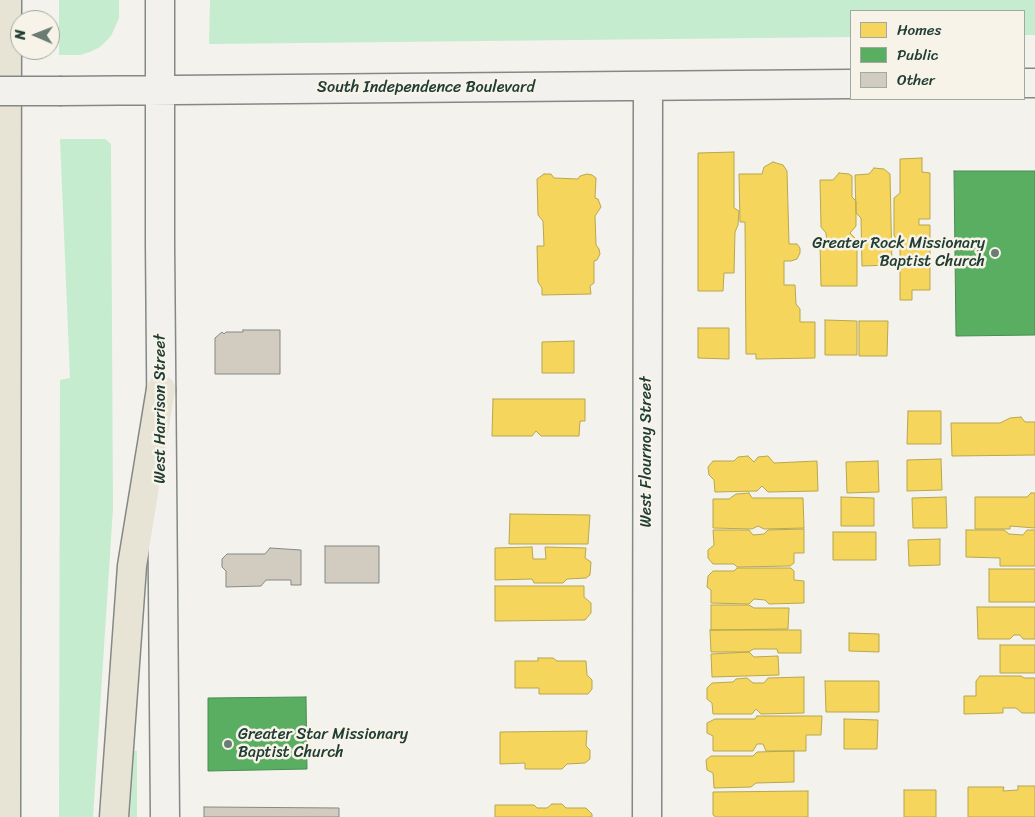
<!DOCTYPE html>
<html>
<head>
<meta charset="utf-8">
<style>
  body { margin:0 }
  #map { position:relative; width:1035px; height:817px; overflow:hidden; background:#f4f2ec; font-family:Sriracha,sans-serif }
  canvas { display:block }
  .legend { position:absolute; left:850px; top:10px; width:175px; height:90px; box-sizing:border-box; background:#f7f3e8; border:1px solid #a1aaa0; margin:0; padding:6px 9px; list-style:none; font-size:15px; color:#1f3d34 }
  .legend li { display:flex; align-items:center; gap:10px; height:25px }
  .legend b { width:25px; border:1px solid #a1aaa0 }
  .north { position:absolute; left:10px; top:10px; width:50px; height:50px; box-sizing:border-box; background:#f7f3e8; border:1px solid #a1aaa0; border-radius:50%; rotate:271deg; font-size:14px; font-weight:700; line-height:20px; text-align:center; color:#1f3d34 }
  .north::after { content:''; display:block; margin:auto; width:18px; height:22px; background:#6a7c74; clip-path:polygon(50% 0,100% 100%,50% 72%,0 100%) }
</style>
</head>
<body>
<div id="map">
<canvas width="1035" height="817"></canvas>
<ul class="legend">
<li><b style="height:14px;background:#f6d55c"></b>Homes</li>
<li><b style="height:14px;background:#5aae61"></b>Public</li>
<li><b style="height:14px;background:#d2ccc0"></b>Other</li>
</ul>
<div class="north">N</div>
</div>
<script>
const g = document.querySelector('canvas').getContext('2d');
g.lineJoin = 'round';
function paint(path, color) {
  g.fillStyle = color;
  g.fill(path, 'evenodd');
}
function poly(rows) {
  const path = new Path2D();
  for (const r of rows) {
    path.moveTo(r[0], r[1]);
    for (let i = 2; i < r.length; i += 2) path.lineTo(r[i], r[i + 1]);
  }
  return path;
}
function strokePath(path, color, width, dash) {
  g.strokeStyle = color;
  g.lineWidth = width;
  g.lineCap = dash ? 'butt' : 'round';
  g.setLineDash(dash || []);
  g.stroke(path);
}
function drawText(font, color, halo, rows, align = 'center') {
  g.font = font + ' Sriracha,sans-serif';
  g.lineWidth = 5;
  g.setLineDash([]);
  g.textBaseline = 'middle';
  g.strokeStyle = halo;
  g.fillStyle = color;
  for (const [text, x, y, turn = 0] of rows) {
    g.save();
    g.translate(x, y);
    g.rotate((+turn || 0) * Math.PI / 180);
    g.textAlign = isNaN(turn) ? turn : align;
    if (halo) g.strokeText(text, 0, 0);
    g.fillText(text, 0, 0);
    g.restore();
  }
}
paint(poly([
  [59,0,119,0,119,18,111,36,100,47,90,52,80,55,59,55],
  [210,0,1035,0,1035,35,1024,35,1024,11,851,11,851,37,209,44],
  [60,139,105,139,111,144,111,150,113,508,93,817,59,817,60,380,70,378],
  [134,751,137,751,137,817,130,817]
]), '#c5ecce');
const homes = poly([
  [734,152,734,208,739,211,738,225,735,232,734,273,724,273,723,291,698,291,698,153,734,152],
  [922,158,922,172,930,173,930,219,919,219,919,225,930,225,930,290,912,290,912,300,900,300,900,242,894,236,894,198,900,193,900,159,922,158],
  [773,162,783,165,787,171,789,244,797,244,800,248,800,253,797,259,791,261,784,261,784,285,795,285,796,304,800,309,800,322,815,322,815,358,756,359,756,354,746,354,745,222,740,222,739,174,762,174,764,167,773,162],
  [874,168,884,169,890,174,892,265,862,266,861,218,856,213,855,175,869,174,874,168],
  [839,173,849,174,852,176,852,197,856,201,856,226,850,233,857,240,857,286,821,286,820,244,827,244,826,233,821,227,820,180,833,180,839,173],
  [544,174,551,174,554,178,578,179,580,176,587,174,592,175,596,178,595,198,598,199,601,207,595,216,596,245,599,249,600,254,597,260,594,261,594,283,590,286,591,294,542,295,542,288,538,282,537,246,544,246,543,221,538,215,537,179,544,174],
  [825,320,857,321,857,355,825,355,825,320],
  [859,321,888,321,887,356,859,356,859,321],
  [698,328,729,328,729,359,698,358,698,328],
  [574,341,574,373,542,373,542,342,574,341],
  [493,399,585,399,585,421,580,421,579,436,541,436,536,431,532,436,492,436,493,399],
  [908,411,941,411,941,444,907,444,908,411],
  [1021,417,1025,422,1035,422,1035,455,952,456,951,423,1000,423,1010,418,1021,417],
  [748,456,754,462,758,457,768,456,774,463,817,461,818,491,768,492,762,486,757,491,715,492,714,480,709,475,708,467,713,461,734,461,738,457,748,456],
  [941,459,942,490,907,491,907,460,941,459],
  [878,461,879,492,847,493,846,462,878,461],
  [749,493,752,498,803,498,804,528,764,529,758,526,752,529,713,528,713,499,729,499,736,494,749,493],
  [1031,493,1035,493,1035,528,1010,526,1010,529,975,529,975,497,1027,497,1031,493],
  [841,497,874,498,874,526,841,526,841,497],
  [946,497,947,528,913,528,912,498,946,497],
  [510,514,590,515,588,544,509,544,510,514],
  [804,529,804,553,794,553,794,563,790,566,737,567,734,564,713,564,708,558,708,550,714,545,713,530,749,530,753,535,764,534,768,530,804,529],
  [966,530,1004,530,1009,534,1023,535,1027,530,1035,530,1035,566,1000,566,1000,558,966,557,966,530],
  [833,532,876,532,876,560,833,560,833,532],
  [940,539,940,565,909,566,908,540,940,539],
  [532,547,533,559,546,559,545,547,586,548,585,558,591,562,590,575,586,578,567,579,563,583,534,583,532,579,495,580,495,548,532,547],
  [737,568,791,568,794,571,794,580,804,581,804,603,769,604,765,600,754,599,749,604,711,603,711,590,707,587,708,576,713,571,734,571,737,568],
  [989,569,1035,569,1035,602,989,602,989,569],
  [495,586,584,586,584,597,591,603,591,613,585,620,495,621,495,586],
  [711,605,749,605,754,608,789,608,788,629,711,630,711,605],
  [977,607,1035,607,1035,639,1023,639,1020,635,1014,635,1010,639,978,639,977,607],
  [710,630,801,630,801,653,778,653,777,649,754,649,748,652,711,652,710,630],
  [849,633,879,634,879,652,849,651,849,633],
  [1000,645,1035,645,1035,673,1000,673,1000,645],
  [749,652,754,657,778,656,779,675,712,677,711,654,749,652],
  [538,658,553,658,557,661,586,661,587,675,592,680,592,689,588,694,539,694,539,688,515,688,515,661,538,661,538,658],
  [980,676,1021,676,1024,678,1035,678,1035,713,1022,713,1016,708,1003,708,1003,713,964,714,964,696,976,696,976,681,980,676],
  [804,677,804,713,761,714,756,709,752,714,713,714,712,703,707,699,707,688,712,683,733,682,736,679,747,678,753,683,764,683,768,678,804,677],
  [825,681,879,681,879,712,826,712,825,681],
  [757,716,822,716,821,735,806,735,806,751,766,751,763,744,757,744,753,751,713,751,713,736,707,733,707,723,715,719,755,719,757,716],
  [844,719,878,720,877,749,844,749,844,719],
  [587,731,586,746,590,750,590,759,585,763,567,764,562,769,525,769,525,763,500,764,500,732,587,731],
  [794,751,794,782,756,783,751,787,714,788,713,773,707,770,706,760,711,756,753,756,757,752,794,751],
  [1018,786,1035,786,1035,817,968,817,968,787,1004,787,1003,791,1018,790,1018,786],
  [904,790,936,790,936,817,904,817,904,790],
  [808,791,808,817,716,817,713,815,713,792,808,791],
  [552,804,562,804,566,808,586,808,592,814,592,817,495,817,495,805,534,805,537,808,547,808,552,804]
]);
paint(homes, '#f6d55c');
strokePath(homes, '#b6a750', 1);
const public = poly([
  [954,171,1035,171,1035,335,956,336,954,171],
  [306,697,307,769,208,771,208,698,306,697]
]);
paint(public, '#5aae61');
strokePath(public, '#488c54', 1);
const building = poly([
  [243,330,280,330,280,374,215,374,215,338,222,332,224,334,226,332,243,332,243,330],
  [325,546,379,546,379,583,325,583,325,546],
  [270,548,301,550,301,585,291,585,291,580,266,580,261,586,226,587,226,571,222,567,222,559,227,554,265,554,270,548],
  [204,807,339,808,339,817,204,817,204,807]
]);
paint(building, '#d2ccc0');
strokePath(building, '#848985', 1);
const minor = poly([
  [160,0,160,243,165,817],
  [1024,83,1035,83],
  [62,91,851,84],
  [647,817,648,86]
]);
const highway = poly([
  [6,817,7,0],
  [114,817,132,566,161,389]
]);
strokePath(minor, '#848985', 31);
strokePath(highway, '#848985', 31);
strokePath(minor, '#f2f1ed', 28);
strokePath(highway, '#e7e4d6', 28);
const minorBridge = poly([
  [0,91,62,91]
]);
strokePath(minorBridge, '#848985', 31, []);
strokePath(minorBridge, '#f2f1ed', 28);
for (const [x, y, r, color] of [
  [995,253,5,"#6a7c74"],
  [228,744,5,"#6a7c74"]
]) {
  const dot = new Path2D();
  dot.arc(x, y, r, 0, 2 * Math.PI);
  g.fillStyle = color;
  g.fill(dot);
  strokePath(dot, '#f7f3e8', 2);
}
drawText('16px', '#1f3d34', '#f7f3e8', [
  ["South Independence Boulevard",426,88],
  ["West Harrison Street",161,409,-90],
  ["West Flournoy Street",647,452,-90]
]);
drawText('16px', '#1f3d34', '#f7f3e8', [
  ["Greater Rock Missionary",985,244],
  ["Baptist Church",985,262],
  ["Greater Star Missionary",238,735,"left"],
  ["Baptist Church",238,753,"left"]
], 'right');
</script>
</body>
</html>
